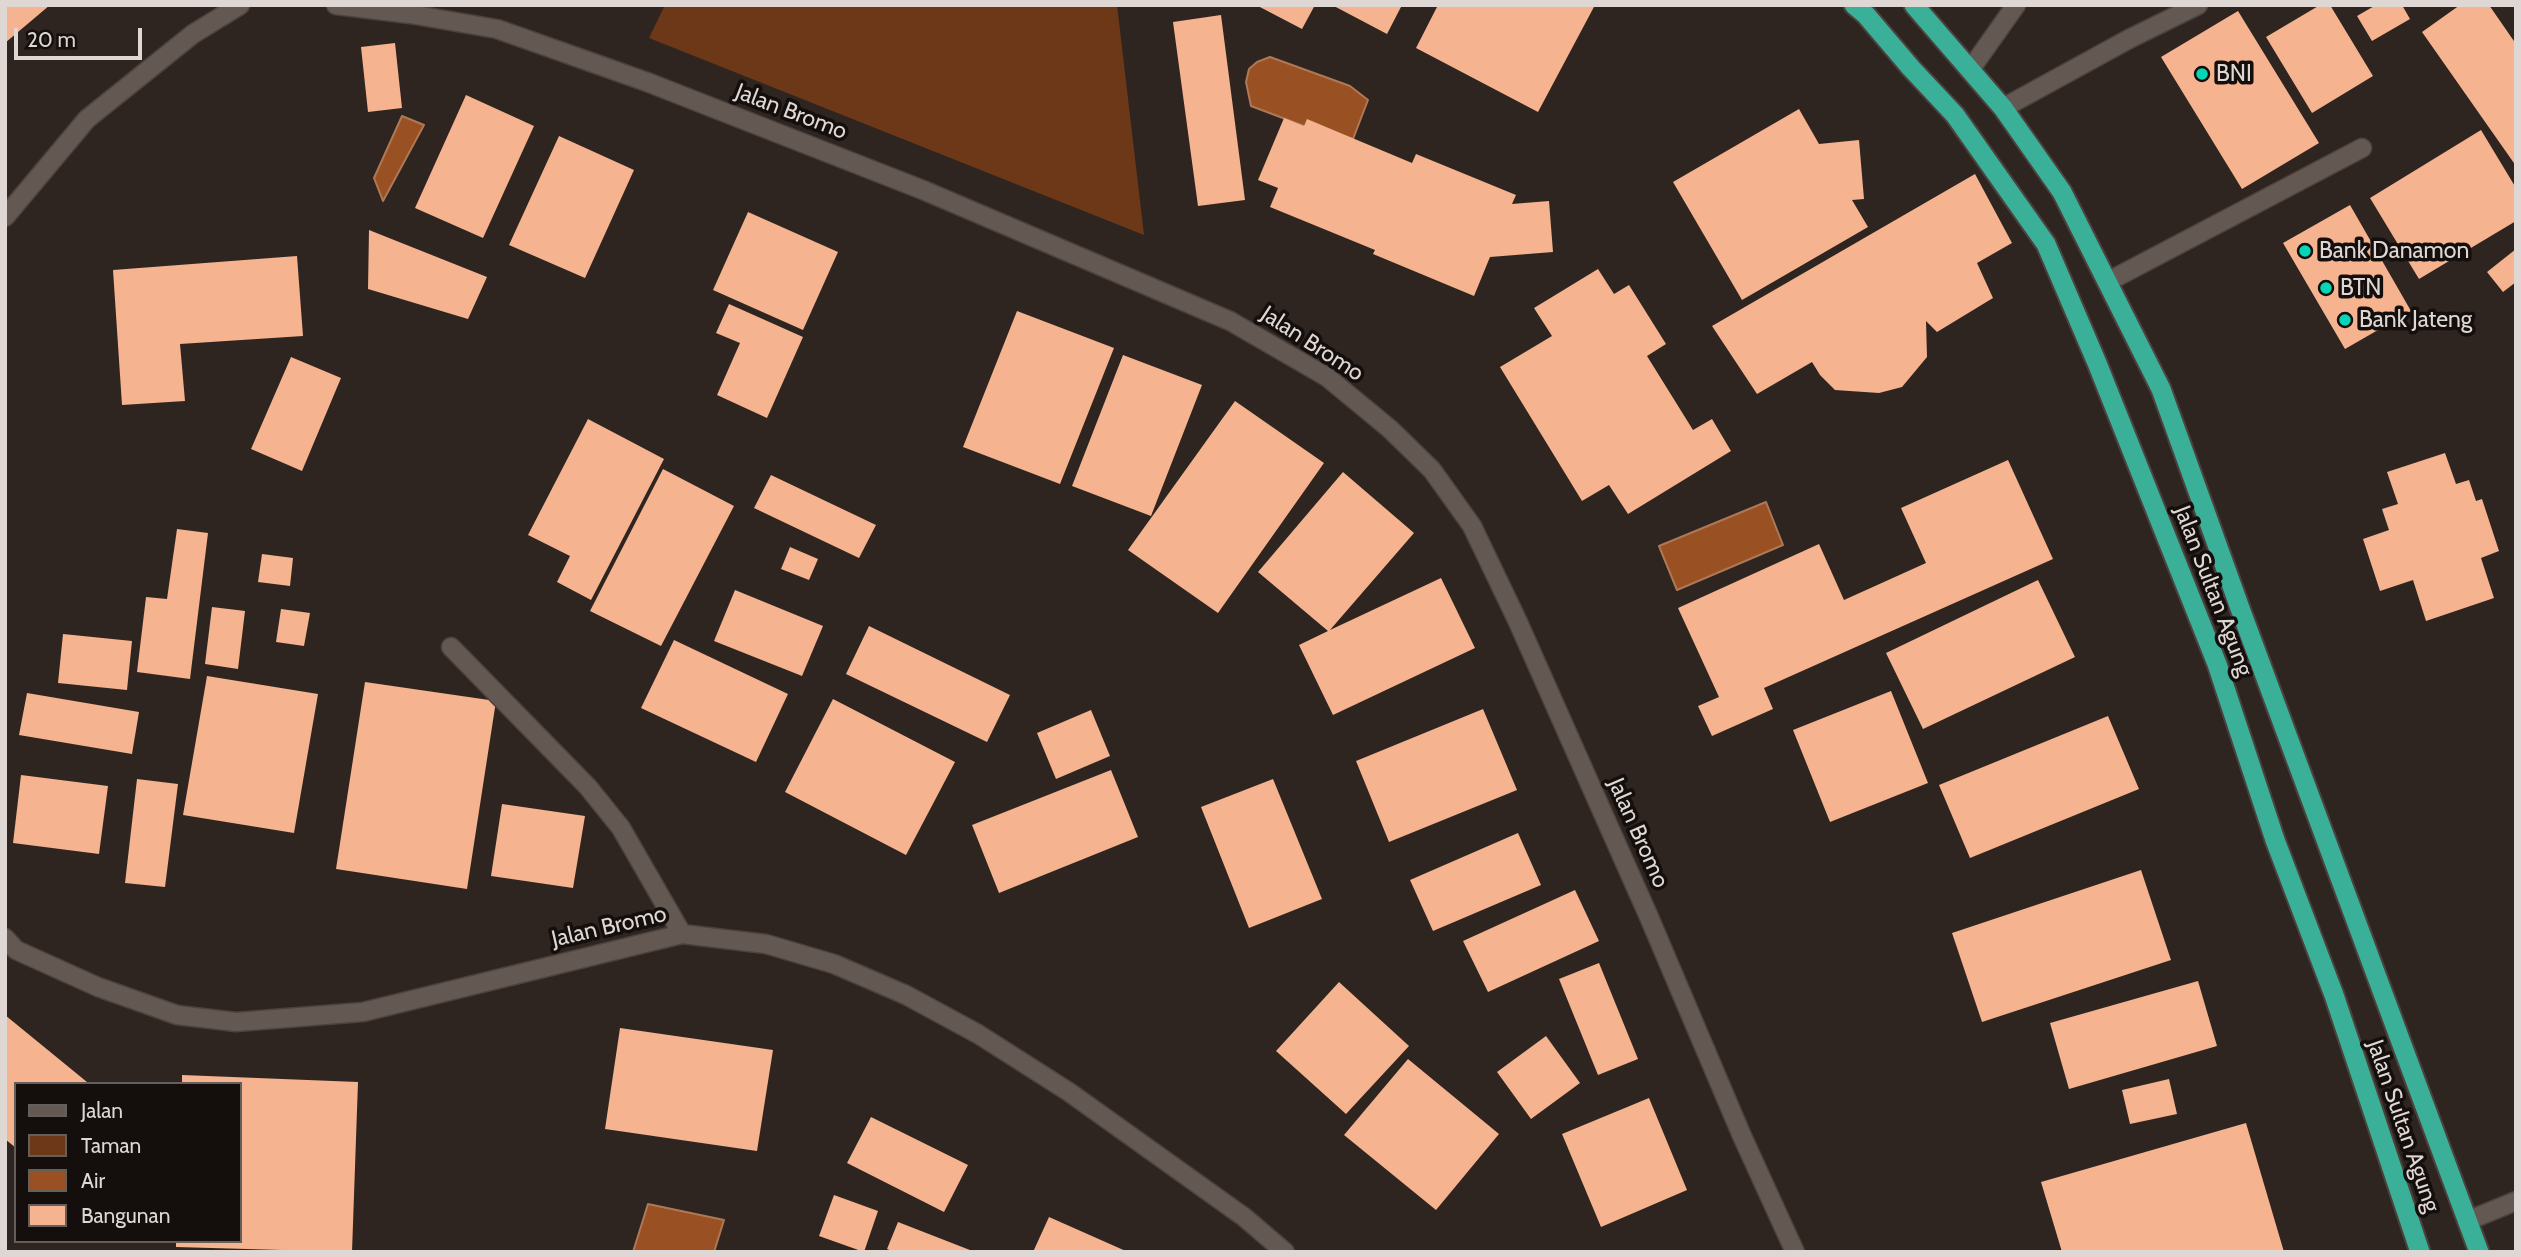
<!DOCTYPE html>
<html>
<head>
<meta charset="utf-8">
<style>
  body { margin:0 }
  #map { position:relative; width:2521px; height:1257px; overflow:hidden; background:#2f2520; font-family:Cabin,sans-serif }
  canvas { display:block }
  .frame { position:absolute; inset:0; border:7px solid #ded7d3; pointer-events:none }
  .legend { position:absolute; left:14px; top:1082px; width:228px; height:161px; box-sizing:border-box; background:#140f0d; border:2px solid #655f5c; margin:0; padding:9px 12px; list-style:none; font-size:21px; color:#ded7d3 }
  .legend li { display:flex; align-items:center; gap:14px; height:35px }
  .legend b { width:35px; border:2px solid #655f5c }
  .scale { position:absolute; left:14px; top:28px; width:128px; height:32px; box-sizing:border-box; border:4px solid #ded7d3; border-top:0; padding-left:9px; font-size:21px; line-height:24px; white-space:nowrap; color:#ded7d3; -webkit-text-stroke:5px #140f0d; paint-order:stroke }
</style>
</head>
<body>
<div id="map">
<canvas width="2521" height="1257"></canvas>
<div class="frame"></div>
<ul class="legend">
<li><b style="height:9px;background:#645852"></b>Jalan</li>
<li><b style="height:19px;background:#6d3817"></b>Taman</li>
<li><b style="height:19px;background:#995022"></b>Air</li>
<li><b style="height:19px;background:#f5b38f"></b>Bangunan</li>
</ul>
<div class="scale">20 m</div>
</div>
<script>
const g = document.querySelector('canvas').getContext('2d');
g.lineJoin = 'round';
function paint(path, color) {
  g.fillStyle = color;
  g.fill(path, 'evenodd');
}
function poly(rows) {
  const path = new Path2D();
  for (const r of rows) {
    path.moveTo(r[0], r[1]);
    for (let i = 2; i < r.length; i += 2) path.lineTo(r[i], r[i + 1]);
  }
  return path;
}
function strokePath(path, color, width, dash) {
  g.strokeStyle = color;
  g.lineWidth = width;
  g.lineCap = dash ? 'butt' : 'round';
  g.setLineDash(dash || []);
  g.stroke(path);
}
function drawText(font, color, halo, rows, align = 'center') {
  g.font = font + ' Cabin,sans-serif';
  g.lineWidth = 7;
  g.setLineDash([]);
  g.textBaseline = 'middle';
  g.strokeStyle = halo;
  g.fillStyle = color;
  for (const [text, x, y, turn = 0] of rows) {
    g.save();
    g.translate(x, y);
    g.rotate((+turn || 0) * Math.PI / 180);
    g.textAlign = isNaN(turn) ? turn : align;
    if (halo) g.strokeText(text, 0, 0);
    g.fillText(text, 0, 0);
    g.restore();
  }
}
paint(poly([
  [665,5,1117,5,1144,235,649,38]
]), '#6d3817');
const water = poly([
  [1270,57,1350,86,1368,100,1353,139,1304,126,1251,106,1246,82,1249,69,1257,62,1270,57],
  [402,116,424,125,383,201,374,178,402,116],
  [1766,502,1783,545,1677,590,1659,546,1766,502],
  [648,1204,724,1220,714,1252,633,1252,648,1204]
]);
paint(water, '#995022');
strokePath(water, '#ae7857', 2);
paint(poly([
  [5,5,50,5,5,43],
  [1256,5,1315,5,1302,29],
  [1332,5,1402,5,1387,34],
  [1438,5,1595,5,1538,112,1416,48],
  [2320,5,2330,5,2373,76,2312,113,2266,37],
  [2376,5,2402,5,2410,19,2372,41,2357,16],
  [2460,5,2489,5,2516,44,2516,166,2422,32],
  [2238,11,2319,143,2242,189,2161,57],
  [1221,15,1245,200,1198,206,1173,22],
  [395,43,402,108,368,112,361,47],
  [466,95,534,126,483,238,415,208],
  [1799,109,1819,144,1859,140,1864,199,1852,200,1868,227,1742,300,1673,182],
  [1284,118,1304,126,1307,119,1412,163,1416,154,1516,195,1512,204,1549,201,1553,252,1490,257,1474,296,1373,254,1375,250,1270,207,1278,188,1258,180],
  [2481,130,2516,188,2516,221,2419,279,2370,198],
  [559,136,634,170,585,278,509,245],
  [1975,174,2012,243,1977,263,1993,298,1937,332,1926,321,1927,357,1902,387,1879,393,1835,390,1820,375,1812,362,1757,394,1712,326],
  [2350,205,2411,311,2345,349,2283,243],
  [748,212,838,252,803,330,713,290],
  [369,230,487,277,468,319,368,289],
  [2516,249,2516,282,2503,292,2487,272],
  [297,256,303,336,180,344,185,401,122,405,113,270],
  [1598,269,1614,294,1629,285,1666,344,1647,356,1693,430,1712,419,1731,451,1628,514,1609,485,1582,501,1500,367,1552,336,1534,308],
  [729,304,803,337,767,418,717,395,740,343,716,333],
  [1017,311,1114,348,1060,484,963,447],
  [1123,355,1202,385,1151,516,1072,486],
  [291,357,341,378,302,471,251,449],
  [1235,401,1324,463,1218,613,1128,550],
  [588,419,664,459,591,600,557,582,570,556,528,535],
  [2445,453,2456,484,2469,480,2476,501,2482,499,2499,551,2481,558,2494,598,2426,621,2413,580,2380,591,2363,539,2389,530,2382,509,2398,504,2387,472],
  [2008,460,2053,559,1764,688,1773,709,1712,736,1698,706,1719,697,1678,608,1819,544,1844,600,1926,563,1901,508],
  [663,469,734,506,661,646,590,611],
  [1343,472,1414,533,1330,630,1441,578,1475,648,1333,715,1299,645,1328,631,1258,572],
  [771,475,876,525,859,558,754,508],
  [177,529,208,533,190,679,137,672,146,597,167,599],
  [790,547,818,559,809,580,781,569],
  [262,554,293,558,290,586,258,582],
  [2038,580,2075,657,1923,729,1886,653],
  [735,590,823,626,802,676,714,641],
  [212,607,245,611,238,669,205,664],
  [281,609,310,613,304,646,276,642],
  [869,626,1010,695,987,742,846,674],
  [63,634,132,641,127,690,58,683],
  [674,640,788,694,756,762,641,708],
  [207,676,318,694,294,833,183,815],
  [365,682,496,701,467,889,336,869],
  [1891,691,1928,783,1830,822,1793,730],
  [27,693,139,712,132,754,19,735],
  [833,699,955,762,906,855,785,792],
  [1483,709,1517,790,1389,842,1356,761],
  [1091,710,1110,756,1056,779,1037,733],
  [2108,716,2139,789,1970,858,1939,785],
  [1111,770,1138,837,999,893,972,825],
  [21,775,108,786,99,854,13,843],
  [137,779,178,784,165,887,125,883],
  [1273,779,1322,899,1249,928,1201,807],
  [502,804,585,816,573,888,491,876],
  [1518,833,1541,885,1433,931,1410,880],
  [2141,870,2171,960,1982,1022,1952,933],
  [1575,890,1599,941,1488,992,1463,941],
  [1599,963,1638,1059,1598,1075,1559,979],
  [2198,981,2217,1046,2069,1089,2050,1023],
  [1339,982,1409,1046,1346,1114,1276,1051],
  [5,1015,87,1082,16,1084,16,1148,5,1139],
  [620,1028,773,1050,757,1151,605,1129],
  [1546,1036,1580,1083,1531,1119,1497,1072],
  [1408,1059,1499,1134,1436,1210,1344,1135],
  [182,1075,358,1082,352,1252,176,1247,176,1241,240,1241,240,1084,182,1084],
  [2169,1079,2177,1114,2130,1124,2122,1090],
  [1649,1098,1687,1190,1601,1227,1562,1134],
  [871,1117,968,1165,944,1212,847,1163],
  [2246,1123,2284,1252,2062,1252,2041,1182],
  [834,1195,878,1211,864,1252,819,1236],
  [1049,1217,1128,1252,1033,1252],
  [898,1222,975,1252,894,1252,887,1249]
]), '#f5b38f');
const service = poly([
  [1970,70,2016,5],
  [2109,281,2362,148]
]);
const minor = poly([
  [336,5,410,14,497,29,647,82,923,190,1230,321,1327,377,1390,429,1432,470,1472,526,1518,622,1649,917,1742,1136,1795,1252],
  [2003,108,2129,39,2198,5],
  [5,217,87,119,193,34,240,5],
  [451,647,588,787,621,828,682,934],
  [5,938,16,950,98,987,177,1015,236,1022,363,1012,682,934,766,944,834,964,906,995,978,1034,1069,1092,1244,1217,1285,1252],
  [2467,1221,2516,1201]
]);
const trunk = poly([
  [1854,5,1866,15,1911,68,1955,115,2046,244,2097,363,2217,664,2275,840,2334,995,2420,1252],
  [1914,5,2003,108,2062,192,2161,389,2241,611,2479,1252]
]);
strokePath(service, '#4b423e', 21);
strokePath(minor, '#4b423e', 21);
strokePath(trunk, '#4b423e', 23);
strokePath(service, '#645852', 18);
strokePath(minor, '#645852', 18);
strokePath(trunk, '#3ab098', 19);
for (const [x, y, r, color] of [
  [2202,74,7,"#06d5b6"],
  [2305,251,7,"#06d5b6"],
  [2326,288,7,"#06d5b6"],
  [2345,320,7,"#06d5b6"]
]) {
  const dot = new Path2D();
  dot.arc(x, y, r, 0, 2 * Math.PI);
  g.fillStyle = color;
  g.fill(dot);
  strokePath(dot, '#140f0d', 2.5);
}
drawText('23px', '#ded7d3', '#140f0d', [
  ["BNI",2216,74],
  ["Bank Danamon",2319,251],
  ["BTN",2340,288],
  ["Bank Jateng",2359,320]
], 'left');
drawText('23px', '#ded7d3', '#140f0d', [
  ["Jalan Bromo",791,112,21],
  ["Jalan Bromo",1312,344,33],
  ["Jalan Sultan Agung",2213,591,69],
  ["Jalan Bromo",1638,833,66],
  ["Jalan Bromo",609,927,-13],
  ["Jalan Sultan Agung",2403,1126,71]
]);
</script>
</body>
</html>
